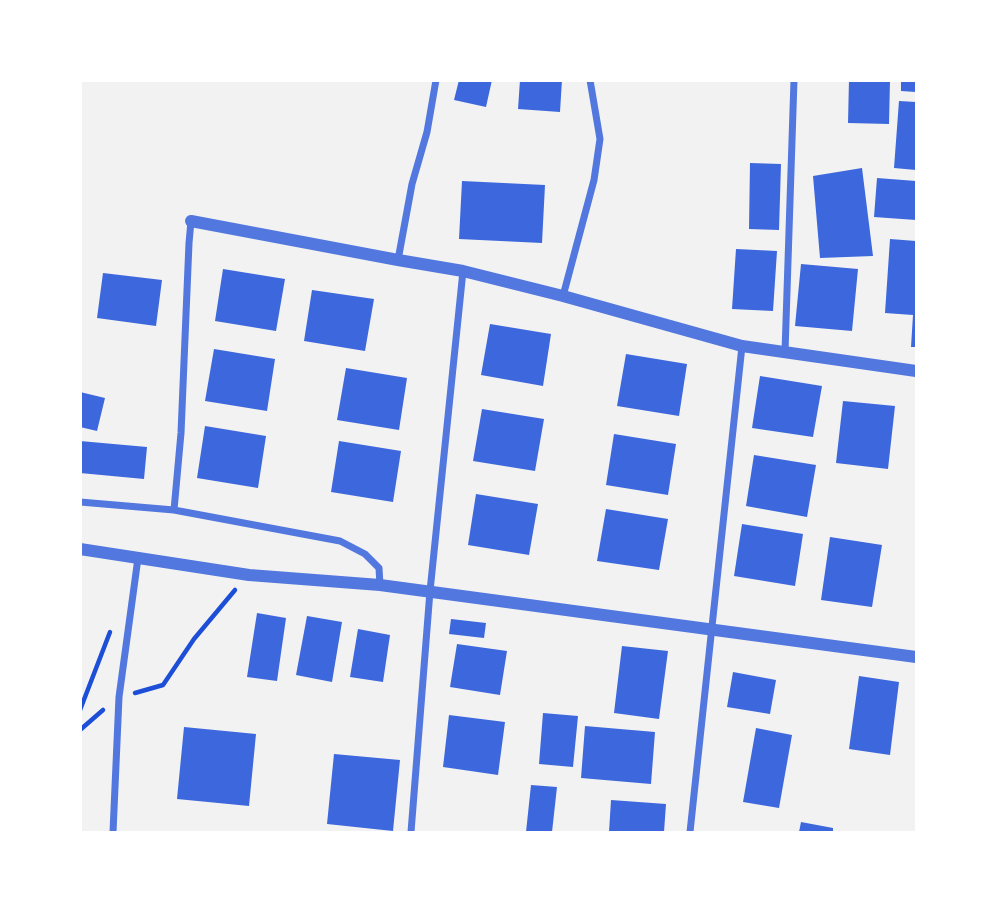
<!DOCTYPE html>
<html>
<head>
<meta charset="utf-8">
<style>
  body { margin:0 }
  #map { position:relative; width:997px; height:913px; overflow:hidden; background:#f2f2f2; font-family:"Source Sans 3",sans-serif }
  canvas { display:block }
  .frame { position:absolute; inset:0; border:82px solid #fff; pointer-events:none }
</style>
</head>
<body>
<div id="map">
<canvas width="997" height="913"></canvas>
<div class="frame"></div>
</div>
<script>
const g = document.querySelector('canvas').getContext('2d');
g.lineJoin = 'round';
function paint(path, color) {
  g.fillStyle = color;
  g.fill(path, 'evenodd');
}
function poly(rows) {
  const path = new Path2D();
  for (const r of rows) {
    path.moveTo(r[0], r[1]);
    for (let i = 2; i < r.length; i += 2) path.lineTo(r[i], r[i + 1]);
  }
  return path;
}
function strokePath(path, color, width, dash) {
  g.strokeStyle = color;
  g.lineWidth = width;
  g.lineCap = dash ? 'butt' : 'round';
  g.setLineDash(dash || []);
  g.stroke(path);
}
paint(poly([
  [459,80,492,80,486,107,454,100],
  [520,80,562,80,560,112,518,109],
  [849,80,890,80,889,124,848,123],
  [901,80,916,80,916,92,901,91],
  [899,101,916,102,916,170,894,168],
  [750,163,781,164,779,230,749,229],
  [862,168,873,256,820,258,813,176],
  [877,178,916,181,916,220,874,217],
  [462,181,545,185,542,243,459,239],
  [890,239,916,241,916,347,911,347,913,315,885,313],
  [736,249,777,251,773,311,732,309],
  [801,264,858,269,852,331,795,326],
  [223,269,285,279,276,331,215,321],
  [103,273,162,280,156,326,97,318],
  [312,290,374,299,365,351,304,341],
  [490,324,551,334,543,386,481,375],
  [214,349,275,359,267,411,205,401],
  [626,354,687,364,679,416,617,406],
  [346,368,407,378,399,430,337,420],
  [760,376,822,386,813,437,752,428],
  [80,392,105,398,97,431,80,427],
  [843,401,895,406,888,469,836,463],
  [482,409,544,419,535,471,473,461],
  [205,426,266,436,258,488,197,478],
  [614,434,676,444,668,495,606,485],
  [80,441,147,447,144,479,80,473],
  [339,441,401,451,393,502,331,492],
  [754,455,816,465,807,517,746,506],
  [476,494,538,504,529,555,468,545],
  [606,509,668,519,659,570,597,561],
  [742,524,803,534,795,586,734,576],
  [830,537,882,545,872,607,821,600],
  [257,613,286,618,277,681,247,677],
  [307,616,342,622,332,682,296,675],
  [451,619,486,623,484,638,449,634],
  [358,629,390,635,383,682,350,677],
  [457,644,507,651,500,695,450,687],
  [622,646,668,651,659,719,614,713],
  [733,672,776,680,770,714,727,707],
  [859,676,899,682,890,755,849,749],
  [543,713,578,716,573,767,539,764],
  [449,715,505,722,498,775,443,767],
  [585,726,655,732,651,784,581,778],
  [184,727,256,734,249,806,177,799],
  [756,728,792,735,779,808,743,802],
  [334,754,400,760,393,831,327,824],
  [531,785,557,787,552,832,526,832],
  [611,800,666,804,664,832,609,832],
  [801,822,833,828,833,832,799,832]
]), '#3d67dc');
strokePath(poly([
  [135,693,163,685,194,639,235,590],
  [80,710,110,632],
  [80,730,103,710]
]), '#1d4ed8', 4.5);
strokePath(poly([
  [398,260,412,184,427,132,436,80],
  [563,296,594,180,600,139,590,80],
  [785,352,794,80],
  [80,502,174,510,181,433,189,243,191,221],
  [174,510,340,541,365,554,379,568,380,585],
  [113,832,119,697,138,558],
  [411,832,430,591,463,271],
  [690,832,742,346]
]), '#5277de', 7);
strokePath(poly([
  [191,221,398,260,463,271,563,296,742,346,916,371],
  [80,549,249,575,380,585,916,657]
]), '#5277de', 12);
</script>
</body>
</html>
